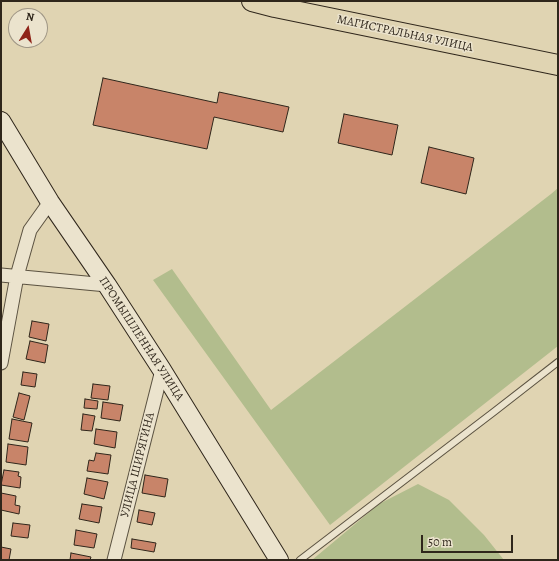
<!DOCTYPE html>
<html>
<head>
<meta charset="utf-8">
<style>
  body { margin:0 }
  #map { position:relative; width:559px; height:561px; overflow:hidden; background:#e0d4b2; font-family:Alegreya,serif }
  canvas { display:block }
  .frame { position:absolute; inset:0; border:2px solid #2f261b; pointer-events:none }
  .north { position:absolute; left:8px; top:8px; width:40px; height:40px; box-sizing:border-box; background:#ebe3cd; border:1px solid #a09786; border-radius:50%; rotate:11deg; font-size:11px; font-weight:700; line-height:16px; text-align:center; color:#2f261b }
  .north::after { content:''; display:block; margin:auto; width:14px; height:18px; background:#8f2418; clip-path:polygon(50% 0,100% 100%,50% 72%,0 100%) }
  .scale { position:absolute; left:421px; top:535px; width:92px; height:18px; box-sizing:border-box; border:2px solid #2f261b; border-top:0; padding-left:5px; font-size:12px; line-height:14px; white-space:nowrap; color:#2f261b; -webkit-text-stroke:3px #ebe3cd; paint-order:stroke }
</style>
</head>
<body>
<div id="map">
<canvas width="559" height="561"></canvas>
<div class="frame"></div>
<div class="north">N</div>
<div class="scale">50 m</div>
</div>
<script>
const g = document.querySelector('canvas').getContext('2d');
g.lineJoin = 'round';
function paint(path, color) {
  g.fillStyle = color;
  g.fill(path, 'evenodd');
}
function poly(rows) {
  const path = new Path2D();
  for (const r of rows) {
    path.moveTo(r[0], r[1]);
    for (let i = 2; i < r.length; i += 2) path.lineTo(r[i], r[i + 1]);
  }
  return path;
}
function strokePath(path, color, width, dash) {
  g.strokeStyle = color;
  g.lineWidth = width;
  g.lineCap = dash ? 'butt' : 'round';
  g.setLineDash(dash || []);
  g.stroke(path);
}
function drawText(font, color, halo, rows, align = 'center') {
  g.font = font + ' Alegreya,serif';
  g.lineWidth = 3;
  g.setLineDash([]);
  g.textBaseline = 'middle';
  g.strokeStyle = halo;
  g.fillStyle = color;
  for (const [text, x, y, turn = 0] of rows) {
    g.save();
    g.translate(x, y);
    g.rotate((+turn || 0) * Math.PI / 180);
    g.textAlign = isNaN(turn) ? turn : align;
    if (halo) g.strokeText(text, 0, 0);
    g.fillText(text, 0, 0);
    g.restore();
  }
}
paint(poly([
  [558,188,558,346,330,525,153,280,172,269,271,410,551,194],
  [418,484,449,500,484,535,504,560,312,560,379,504]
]), '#b2bd8d');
const building = poly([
  [103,78,217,103,219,92,289,107,283,132,214,117,207,149,93,125,103,78],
  [344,114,398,125,392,155,338,143,344,114],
  [429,147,474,158,466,194,421,183,429,147],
  [32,321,49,324,46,341,29,337,32,321],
  [30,341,48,345,45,363,26,359,30,341],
  [23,372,37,374,35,387,21,385,23,372],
  [93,384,110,386,108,400,91,398,93,384],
  [19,393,30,396,24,420,13,417,19,393],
  [85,399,98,401,97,409,84,408,85,399],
  [103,402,123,405,120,421,101,418,103,402],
  [83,414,95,416,92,431,81,430,83,414],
  [12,419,32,423,28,442,9,439,12,419],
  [96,429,117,432,115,448,94,444,96,429],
  [8,444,28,447,26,465,6,462,8,444],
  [96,453,111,455,108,474,87,471,89,460,94,461,96,453],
  [4,470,19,472,18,476,21,477,20,488,1,485,4,470],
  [145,475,168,479,165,497,142,493,145,475],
  [87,478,108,482,104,499,84,494,87,478],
  [1,493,16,496,15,505,20,506,19,514,1,510,1,493],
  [82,504,102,507,99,523,79,519,82,504],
  [139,510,155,513,152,525,137,522,139,510],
  [13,523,30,525,28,538,11,536,13,523],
  [76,530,97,534,94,548,74,545,76,530],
  [132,539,156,543,154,552,131,548,132,539],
  [1,547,11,549,9,560,1,560,1,547],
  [71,553,91,557,90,560,70,560,71,553]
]);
paint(building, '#c88469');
strokePath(building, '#2f261b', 1);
const lane = poly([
  [300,560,495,411,558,362]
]);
const street = poly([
  [1,275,107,285],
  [1,363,17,276,30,230,50,202],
  [114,560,162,370]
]);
const secondary = poly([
  [1,121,50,202,107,285,162,370,279,560]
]);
const primary = poly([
  [252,1,275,7,558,65]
]);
strokePath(lane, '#5b5241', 8);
strokePath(street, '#5b5241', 15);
strokePath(secondary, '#2f261b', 20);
strokePath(primary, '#2f261b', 22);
strokePath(lane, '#ebe3cd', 6);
strokePath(street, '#ebe3cd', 13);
strokePath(secondary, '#ebe3cd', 18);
strokePath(primary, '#e0d4b2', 20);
drawText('12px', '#2f261b', '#ebe3cd', [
  ["МАГИСТРАЛЬНАЯ УЛИЦА",405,34,12],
  ["ПРОМЫШЛЕННАЯ УЛИЦА",141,339,57],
  ["УЛИЦА ШИРЯГИНА",138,465,-76]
]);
</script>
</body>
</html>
